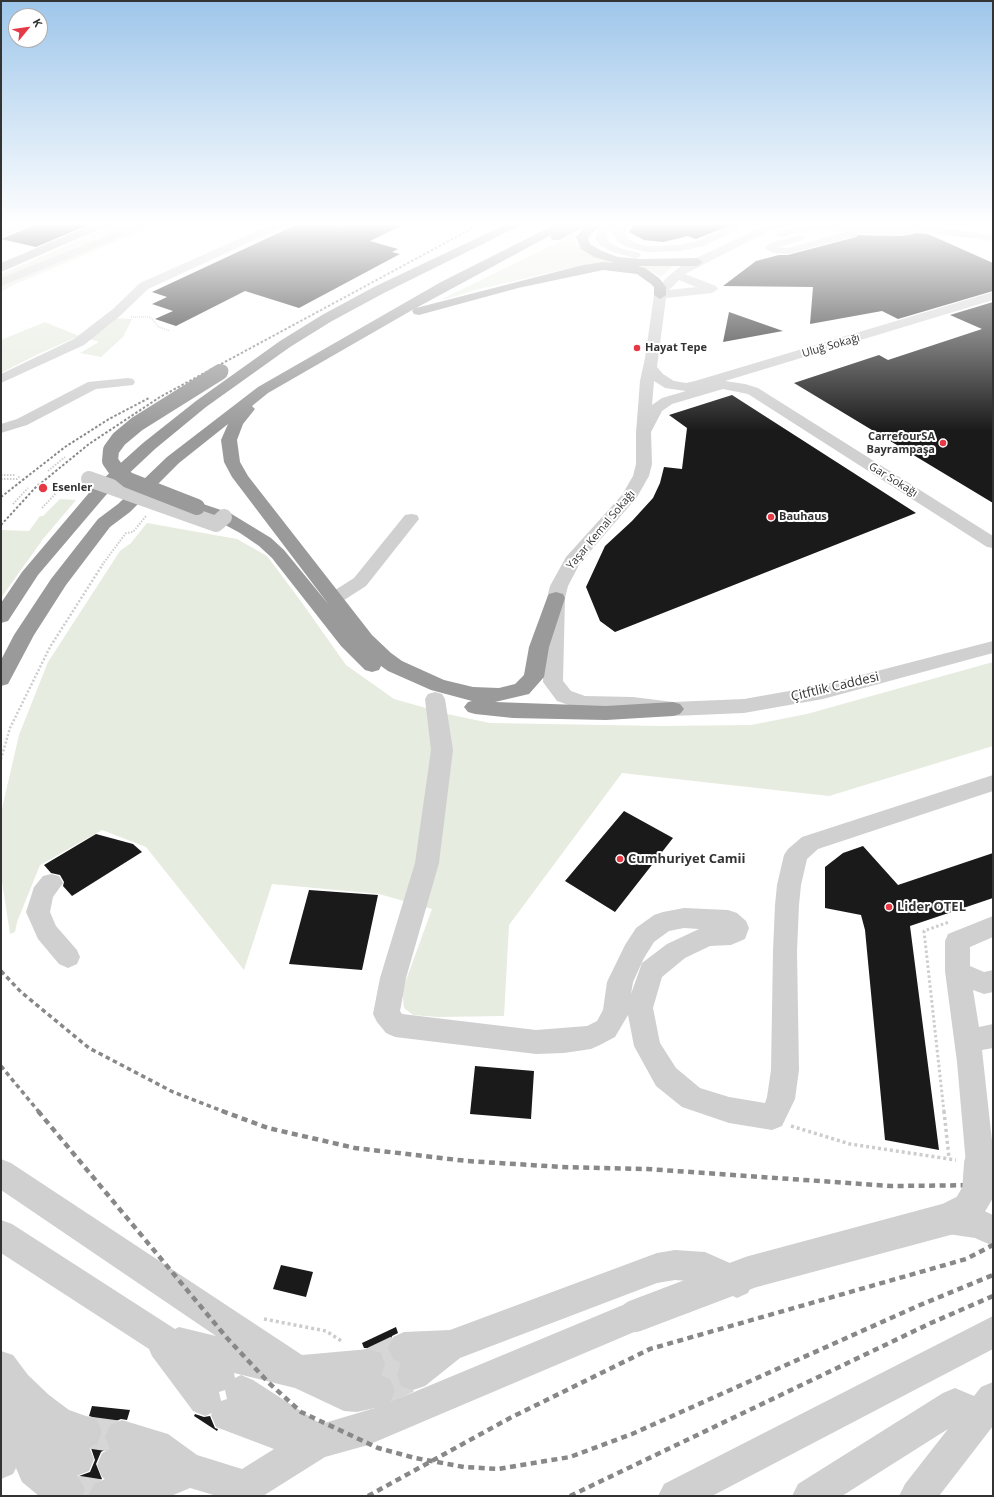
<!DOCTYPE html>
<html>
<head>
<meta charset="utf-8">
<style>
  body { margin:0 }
  #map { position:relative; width:994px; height:1497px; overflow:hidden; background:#fff; font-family:"Open Sans",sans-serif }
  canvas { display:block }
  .frame { position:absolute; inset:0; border:2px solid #333; pointer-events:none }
  .north { position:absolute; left:8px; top:8px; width:40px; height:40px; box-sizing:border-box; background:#fff; border:1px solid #adadad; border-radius:50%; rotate:61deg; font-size:11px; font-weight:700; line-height:16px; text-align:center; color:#333 }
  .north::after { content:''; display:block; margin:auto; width:14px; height:18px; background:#e63946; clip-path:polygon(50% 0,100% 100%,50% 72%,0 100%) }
</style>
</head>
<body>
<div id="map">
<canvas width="994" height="1497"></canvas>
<div class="frame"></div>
<div class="north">K</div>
</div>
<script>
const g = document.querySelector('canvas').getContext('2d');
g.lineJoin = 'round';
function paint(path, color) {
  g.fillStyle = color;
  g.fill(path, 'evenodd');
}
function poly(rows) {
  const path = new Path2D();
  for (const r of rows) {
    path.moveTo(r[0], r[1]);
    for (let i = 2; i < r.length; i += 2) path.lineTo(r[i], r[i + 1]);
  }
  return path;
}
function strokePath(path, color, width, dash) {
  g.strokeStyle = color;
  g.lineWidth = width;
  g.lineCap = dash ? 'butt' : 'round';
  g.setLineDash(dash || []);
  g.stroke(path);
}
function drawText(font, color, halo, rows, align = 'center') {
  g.font = font + ' "Open Sans",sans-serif';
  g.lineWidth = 4;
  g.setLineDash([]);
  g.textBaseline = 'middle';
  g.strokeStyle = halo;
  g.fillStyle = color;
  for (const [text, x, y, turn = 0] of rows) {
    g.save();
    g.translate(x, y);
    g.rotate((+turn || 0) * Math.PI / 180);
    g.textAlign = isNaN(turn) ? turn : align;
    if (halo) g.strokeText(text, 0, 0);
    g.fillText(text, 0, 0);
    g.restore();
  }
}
paint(poly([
  [121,222,163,222,15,284,1,292,1,274],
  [575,234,575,242,584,251,617,263,583,265,475,290,446,299,442,299],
  [641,265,674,265,661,277,640,266],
  [116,318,132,319,123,337,101,357,80,353,99,342,90,339],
  [45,322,79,336,36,355,1,373,1,340],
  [60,499,76,500,43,539,1,598,1,532,2,530,29,531,40,516,43,516],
  [147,523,237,539,267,556,300,600,346,665,394,699,447,714,490,723,661,726,751,725,807,714,993,662,993,746,829,796,622,773,509,925,504,1016,437,1017,413,1015,404,1008,402,991,432,909,379,894,272,884,244,970,146,847,102,830,40,865,17,922,15,932,10,934,1,875,1,813,19,735,48,662,120,551,131,543]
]), '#e6ecdf');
paint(poly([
  [43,222,95,222,36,247,1,239],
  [302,222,315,225,322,222,340,227,345,222,409,222,370,241,398,249,392,252,400,254,299,308,245,291,176,326,155,319,173,311,152,304,167,297,152,292],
  [636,222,741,222,741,226,729,226,696,239,688,236,663,242,644,240,629,232],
  [917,233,928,234,993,263,993,291,898,319,882,311,810,324,813,287,723,286,756,261,779,255,788,255,856,237,858,235,902,236],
  [993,302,993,503,794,383,879,355,888,360,982,329,950,315],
  [729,312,783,331,723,342],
  [732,395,916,513,615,632,600,621,586,587,605,546,632,521,653,498,660,483,664,467,682,469,687,428,669,415],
  [624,811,673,838,615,912,565,881],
  [96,834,133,844,142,852,72,896,63,886,64,882,60,875,51,873,44,865],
  [863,846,898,885,993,853,993,898,910,926,939,1150,885,1140,865,930,861,915,825,908,825,867,843,853],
  [309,890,378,895,362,970,289,964],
  [475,1066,534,1071,531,1119,470,1114],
  [281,1265,313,1272,306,1297,273,1289],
  [396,1327,398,1333,392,1336,387,1349,392,1360,399,1364,396,1374,400,1386,408,1390,394,1397,396,1390,391,1378,383,1375,386,1365,382,1353,369,1348,364,1348,362,1343],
  [92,1406,130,1410,127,1420,121,1419,109,1424,104,1436,108,1448,101,1452,96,1464,102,1479,93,1483,87,1496,84,1496,86,1489,79,1476,90,1472,95,1460,91,1448,98,1445,103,1433,98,1419,89,1416],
  [195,1414,204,1417,210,1416,215,1428,218,1429,217,1431,194,1416]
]), '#1a1a1a');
strokePath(poly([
  [369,1365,404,1348],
  [378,1391,413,1374],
  [85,1432,122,1437],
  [67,1490,105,1496]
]), '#d6d6d6', 32, [32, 16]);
strokePath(poly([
  [131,317,150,317,159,327,170,331]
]), '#cdcdcd', 1.5, [1, 1]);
strokePath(poly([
  [48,471,65,457],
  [1,475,16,475],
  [1,479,17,479,20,476],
  [13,504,28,488],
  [42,508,57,492],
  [102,565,126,533,133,532,146,516]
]), '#cdcdcd', 2, [1.5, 1.5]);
strokePath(poly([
  [1,759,10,728,50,647,103,564]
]), '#cdcdcd', 2.5, [2, 2]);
strokePath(poly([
  [944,1112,924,931,949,922]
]), '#cdcdcd', 3, [2.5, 2.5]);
strokePath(poly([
  [944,1111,949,1158],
  [791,1126,850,1144,956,1160],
  [264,1319,326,1331,343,1342]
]), '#cdcdcd', 3.5, [3, 3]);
paint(poly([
  [23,222,37,222,36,224,1,237,1,230,23,222],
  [140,222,154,222,153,224,1,286,1,278,140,222],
  [277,222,290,222,289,224,148,289,121,315,84,345,1,383,1,374,74,339,113,309,140,283,277,222],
  [607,222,618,222,608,232,607,238,609,242,620,248,639,253,641,255,639,257,635,258,612,252,601,246,595,238,599,229,607,222],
  [622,222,633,222,625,232,626,237,635,243,646,246,680,245,697,241,729,227,733,226,739,229,704,246,680,251,646,252,627,247,617,241,613,231,622,222],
  [783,222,799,222,798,224,767,232,685,274,716,286,718,289,712,293,666,298,657,367,663,374,674,381,686,383,695,381,993,292,993,300,725,381,745,384,758,388,993,536,993,548,987,547,748,394,723,389,672,404,662,411,651,432,652,464,649,476,637,497,580,563,568,586,565,598,563,681,571,691,585,696,633,697,673,702,744,699,823,685,993,641,993,653,823,699,744,713,673,716,633,711,583,710,557,701,543,682,547,598,550,586,566,557,622,495,633,476,636,464,636,433,640,381,645,358,654,295,665,279,682,265,759,228,783,222],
  [679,280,696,287,669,290,679,280],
  [654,381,665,388,686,391,662,398,652,405,654,381],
  [902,223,993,235,993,241,917,231,902,235,857,233,856,236,788,254,773,253,765,248,770,243,799,235,803,236,805,238,803,240,779,247,788,248,846,232,814,230,795,233,781,238,775,235,777,233,793,227,814,224,899,228,896,226,902,223],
  [128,378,133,379,135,382,133,385,96,389,27,425,1,433,1,424,17,419,88,382,128,378],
  [411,514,417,515,419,519,366,586,341,602,335,604,329,602,326,598,329,594,354,578,405,515,411,514],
  [435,692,442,694,445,699,453,750,439,863,406,978,400,1011,402,1014,536,1030,587,1026,597,1021,603,1010,607,982,625,945,636,928,654,915,663,912,684,908,728,910,737,913,746,921,749,928,745,939,731,945,710,946,685,958,662,977,653,1008,660,1043,676,1068,700,1088,729,1097,765,1103,767,1097,771,1070,773,951,775,905,777,885,784,855,788,849,802,837,993,775,993,791,818,849,807,859,801,885,799,905,797,951,799,1070,795,1099,782,1126,772,1130,729,1123,682,1107,656,1086,634,1046,628,1015,615,1037,600,1045,591,1049,564,1053,536,1054,395,1037,386,1033,377,1022,373,1014,380,978,415,863,431,750,425,699,428,694,435,692],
  [684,928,699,929,667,944,642,963,631,994,633,982,644,958,654,942,669,931,684,928],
  [51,874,59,876,63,883,53,897,50,912,56,926,77,950,80,957,77,964,68,968,59,964,38,939,26,912,34,887,43,876,51,874],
  [993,916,993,937,970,947,970,966,984,972,993,970,993,992,984,994,973,990,979,1027,993,1024,993,1048,982,1050,993,1150,993,1167,990,1174,980,1178,970,1174,966,1164,957,1062,945,971,945,941,948,934,993,916],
  [1,1159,11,1163,302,1355,369,1349,381,1353,385,1365,381,1376,390,1379,395,1391,390,1402,635,1300,646,1305,651,1316,646,1327,368,1445,325,1457,263,1496,217,1496,190,1488,171,1496,88,1496,94,1484,105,1479,102,1477,97,1465,102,1453,110,1449,105,1437,110,1425,122,1420,168,1434,197,1455,242,1469,274,1449,216,1427,211,1415,212,1413,205,1416,193,1411,152,1356,149,1349,1,1253,1,1220,12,1224,175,1329,179,1327,216,1336,1,1190,1,1159],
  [234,1373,295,1388,344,1411,357,1412,375,1408,321,1424,253,1380,241,1375,235,1378,234,1373],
  [225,1390,227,1399,221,1401,219,1392,225,1390],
  [948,1204,978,1208,993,1215,993,1246,975,1238,948,1234,937,1230,933,1219,937,1208,948,1204],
  [675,1250,705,1252,748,1271,753,1282,748,1293,737,1298,703,1282,675,1280,657,1283,460,1358,425,1386,413,1390,401,1386,397,1374,401,1363,393,1359,388,1348,393,1337,404,1332,450,1330,657,1253,675,1250],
  [993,1316,993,1349,712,1496,658,1496,664,1484,993,1316],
  [1,1351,13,1355,28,1375,49,1395,69,1410,97,1420,102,1432,97,1444,89,1447,94,1459,89,1471,76,1476,79,1478,85,1490,82,1496,39,1496,22,1482,16,1468,13,1474,1,1479,1,1351],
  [993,1382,993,1426,939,1496,899,1496,905,1484,948,1429,842,1496,792,1496,798,1484,943,1393,955,1388,974,1396,981,1387,993,1382]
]), '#d0d0d0');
paint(poly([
  [98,222,113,222,111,224,1,272,1,263,98,222]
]), '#ababab');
paint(poly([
  [511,222,525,222,523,224,384,293,332,321,290,347,206,407,155,449,106,495,38,575,8,621,1,623,1,603,22,572,94,487,143,443,196,401,280,341,322,315,374,287,511,222],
  [560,222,573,222,572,224,577,222,590,222,590,223,604,222,588,237,590,244,602,251,618,257,641,259,697,258,703,262,697,266,638,266,645,268,659,278,666,287,666,295,660,299,654,295,654,287,651,284,637,274,603,270,518,288,419,315,414,314,412,311,414,309,268,393,252,406,255,409,243,424,237,440,240,462,248,476,372,635,391,653,402,661,444,680,473,687,499,688,515,684,524,675,529,647,547,598,549,594,556,592,563,594,565,598,549,647,544,677,529,694,495,702,606,706,673,702,680,704,684,709,680,714,673,716,606,720,513,718,475,714,468,712,464,707,468,702,472,701,431,690,388,671,381,666,379,670,372,672,365,670,341,646,272,558,259,546,240,533,218,521,191,511,188,507,191,503,197,502,230,513,271,538,284,550,329,605,232,477,224,462,221,440,228,424,179,463,130,512,110,527,66,585,34,635,8,684,1,686,1,660,14,635,51,579,98,519,118,504,167,457,258,387,441,282,560,222],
  [586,226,576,237,581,249,594,257,615,263,603,262,583,265,416,308,551,235,550,237,552,240,560,240,586,226]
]), '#9a9a9a');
strokePath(poly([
  [1,497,65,447,109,419,149,398],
  [1,525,35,488,89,444,160,397,484,222]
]), '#888', 2, [2.5, 2]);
strokePath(poly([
  [1,971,21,992,89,1048,173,1092,225,1112],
  [1,1066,39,1112]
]), '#888', 3.5, [4.5, 3.5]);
strokePath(poly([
  [38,1111,227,1338,269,1383,301,1412,378,1448,415,1458,464,1467,498,1469,570,1457,632,1434,920,1305,993,1275],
  [222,1111,268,1128,355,1148,467,1161,562,1167,647,1169,891,1186,993,1185],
  [368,1496,510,1418,650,1349,966,1259,993,1245],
  [570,1496,931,1323,993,1296]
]), '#888', 4.5, [6, 4.5]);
strokePath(poly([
  [89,479,216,524,224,517]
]), '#d0d0d0', 16);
strokePath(poly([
  [635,1316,751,1272,948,1219,968,1209,978,1192,980,1164]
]), '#d0d0d0', 32);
strokePath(poly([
  [218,373,222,371]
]), '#9a9a9a', 13);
strokePath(poly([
  [197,507,128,480,117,471,110,461,111,450,119,439,137,424,220,372]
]), '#9a9a9a', 16);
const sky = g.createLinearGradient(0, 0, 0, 431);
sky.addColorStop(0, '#9ec6ea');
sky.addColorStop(0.52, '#fff');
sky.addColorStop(1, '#ffffff00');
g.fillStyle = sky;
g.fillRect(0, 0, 994, 431);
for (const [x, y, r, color] of [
  [637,348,4,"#e63946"],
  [943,443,4,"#e63946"],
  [43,488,5,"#e63946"],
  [771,517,4,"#e63946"],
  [620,859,4,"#e63946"],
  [889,907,4,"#e63946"]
]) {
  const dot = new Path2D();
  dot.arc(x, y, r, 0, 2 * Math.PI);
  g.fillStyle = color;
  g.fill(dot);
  strokePath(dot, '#fff', 1.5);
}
drawText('11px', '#333', '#fff', [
  ["Uluğ Sokağı",831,346,-16],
  ["Gar Sokağı",893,480,32],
  ["Yaşar Kemal Sokağı",601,530,-50]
]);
drawText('bold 11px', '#333', '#fff', [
  ["Hayat Tepe",645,348],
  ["CarrefourSA",935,437,"right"],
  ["Bayrampaşa",935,450,"right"],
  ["Esenler",52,488],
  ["Bauhaus",779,517]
], 'left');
drawText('13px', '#333', '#fff', [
  ["Çitftlik Caddesi",835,687,-13]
]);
drawText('bold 13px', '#333', '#fff', [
  ["Cumhuriyet Camii",628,859],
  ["Lider OTEL",897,907]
], 'left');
</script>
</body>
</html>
